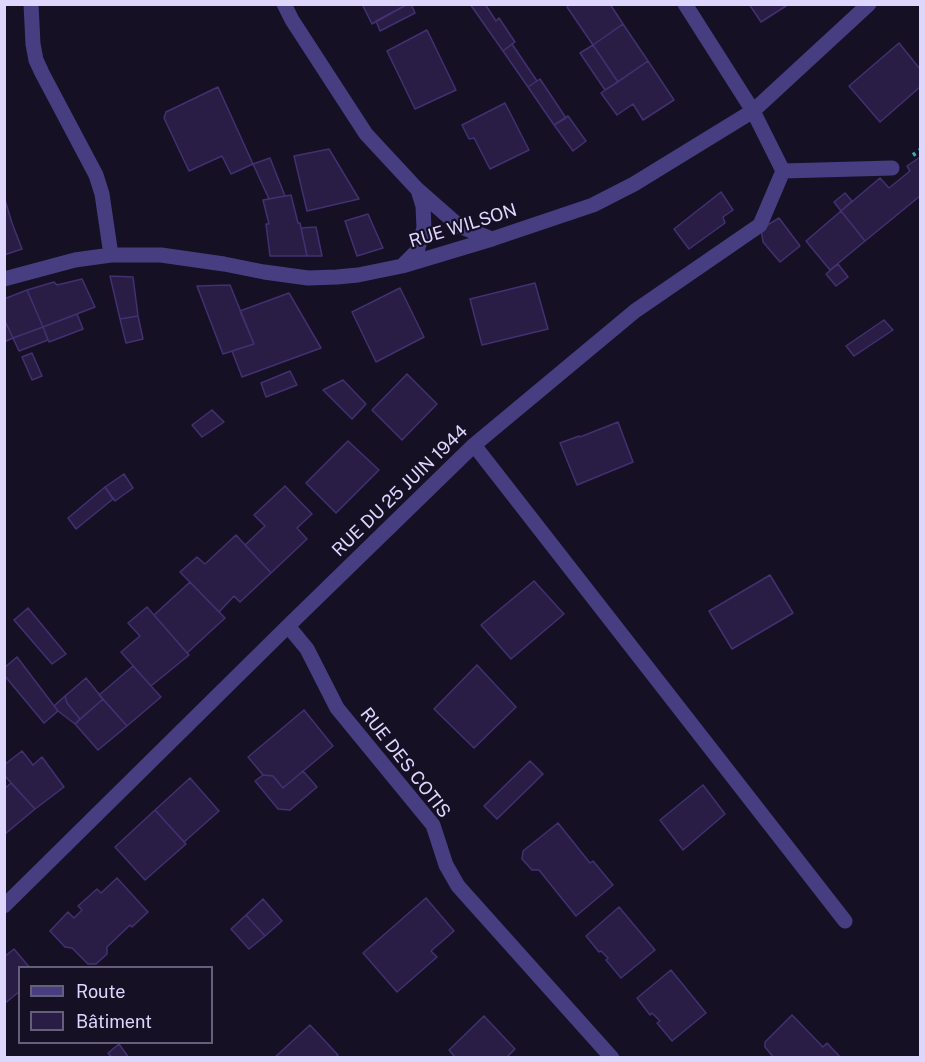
<!DOCTYPE html>
<html>
<head>
<meta charset="utf-8">
<style>
  body { margin:0 }
  #map { position:relative; width:925px; height:1062px; overflow:hidden; background:#161025; font-family:"Public Sans",sans-serif }
  canvas { display:block }
  .frame { position:absolute; inset:0; border:6px solid #dfd6fd; pointer-events:none }
  .legend { position:absolute; left:18px; top:966px; width:195px; height:78px; box-sizing:border-box; background:#161025; border:2px solid #665f7b; margin:0; padding:8px 10px; list-style:none; font-size:18px; color:#dfd6fd }
  .legend li { display:flex; align-items:center; gap:12px; height:30px }
  .legend b { width:30px; border:2px solid #665f7b }
</style>
</head>
<body>
<div id="map">
<canvas width="925" height="1062"></canvas>
<div class="frame"></div>
<ul class="legend">
<li><b style="height:8px;background:#473e82"></b>Route</li>
<li><b style="height:16px;background:#291d45"></b>Bâtiment</li>
</ul>
</div>
<script>
const g = document.querySelector('canvas').getContext('2d');
g.lineJoin = 'round';
function paint(path, color) {
  g.fillStyle = color;
  g.fill(path, 'evenodd');
}
function poly(rows) {
  const path = new Path2D();
  for (const r of rows) {
    path.moveTo(r[0], r[1]);
    for (let i = 2; i < r.length; i += 2) path.lineTo(r[i], r[i + 1]);
  }
  return path;
}
function strokePath(path, color, width, dash) {
  g.strokeStyle = color;
  g.lineWidth = width;
  g.lineCap = dash ? 'butt' : 'round';
  g.setLineDash(dash || []);
  g.stroke(path);
}
function drawText(font, color, halo, rows, align = 'center') {
  g.font = font + ' "Public Sans",sans-serif';
  g.lineWidth = 4.5;
  g.setLineDash([]);
  g.textBaseline = 'middle';
  g.strokeStyle = halo;
  g.fillStyle = color;
  for (const [text, x, y, turn = 0] of rows) {
    g.save();
    g.translate(x, y);
    g.rotate((+turn || 0) * Math.PI / 180);
    g.textAlign = isNaN(turn) ? turn : align;
    if (halo) g.strokeText(text, 0, 0);
    g.fillText(text, 0, 0);
    g.restore();
  }
}
const building = poly([
  [362,4,408,4,372,24,362,4],
  [408,4,411,4,415,13,380,31,376,21,408,4],
  [470,4,485,4,496,21,499,18,515,42,503,51,470,4],
  [570,4,610,4,623,24,593,45,567,7,570,4],
  [749,4,789,4,761,22,749,4],
  [623,24,648,61,618,82,593,45,623,24],
  [427,30,456,90,415,109,387,51,427,30],
  [899,43,920,69,920,87,880,122,849,86,899,43],
  [512,44,537,81,528,87,503,51,512,44],
  [593,45,618,82,605,90,580,53,593,45],
  [648,61,674,100,643,120,633,104,617,115,601,93,648,61],
  [540,79,566,118,554,125,528,87,540,79],
  [218,87,253,164,231,174,222,156,189,171,164,118,166,112,218,87],
  [505,103,529,150,490,169,474,138,469,139,462,125,505,103],
  [568,116,586,141,573,151,554,125,568,116],
  [329,149,359,199,307,211,294,156,329,149],
  [920,157,920,196,865,241,841,211,880,178,889,188,910,171,907,166,920,157],
  [270,158,285,196,269,199,253,164,270,158],
  [721,192,733,210,723,217,725,223,689,249,674,229,721,192],
  [845,193,852,201,841,211,834,202,845,193],
  [291,195,298,223,300,223,307,256,270,256,266,224,269,224,263,200,291,195],
  [4,197,12,223,22,249,4,255,4,197],
  [841,211,865,241,830,270,806,241,841,211],
  [368,214,383,248,357,256,345,221,368,214],
  [779,218,800,246,780,262,763,242,761,229,779,218],
  [316,227,322,256,307,256,301,228,316,227],
  [838,264,848,277,836,286,826,274,838,264],
  [110,276,133,277,138,316,120,319,110,276],
  [82,279,95,307,43,327,27,290,54,282,57,285,82,279],
  [535,283,548,329,482,345,470,299,535,283],
  [230,285,254,344,223,354,197,286,230,285],
  [400,288,424,337,376,362,352,312,400,288],
  [27,290,43,327,13,338,4,319,4,299,27,290],
  [289,293,321,348,242,377,232,351,254,344,240,311,289,293],
  [77,314,83,329,49,342,43,327,77,314],
  [138,316,143,339,126,343,120,319,138,316],
  [4,319,13,338,4,342,4,319],
  [884,320,893,330,854,356,846,346,884,320],
  [43,327,48,340,19,351,13,338,43,327],
  [32,353,42,376,32,380,22,357,32,353],
  [290,371,297,385,266,397,261,383,290,371],
  [407,374,437,404,402,440,372,410,407,374],
  [343,380,366,404,352,419,323,390,343,380],
  [212,410,224,422,202,437,192,425,212,410],
  [618,422,633,462,577,485,560,443,579,436,580,437,618,422],
  [348,441,379,470,336,513,306,483,348,441],
  [124,474,133,488,115,501,105,487,124,474],
  [285,486,312,514,297,528,307,539,271,573,245,545,265,526,254,515,285,486],
  [105,487,113,499,76,529,68,518,105,487],
  [236,535,271,573,240,602,234,596,219,612,180,572,197,557,205,564,236,535],
  [770,575,793,613,732,649,709,611,770,575],
  [534,581,564,614,511,659,481,625,534,581],
  [190,582,225,618,187,653,154,615,190,582],
  [147,607,189,655,151,686,121,652,140,636,128,623,147,607],
  [28,608,66,654,52,664,14,620,28,608],
  [17,657,58,711,44,723,4,675,4,668,17,657],
  [477,665,516,707,474,748,434,709,477,665],
  [133,666,161,697,127,726,99,695,133,666],
  [86,678,103,699,80,719,67,703,65,696,86,678],
  [65,696,67,703,80,719,75,724,58,711,54,706,65,696],
  [103,699,127,726,98,750,75,724,103,699],
  [304,710,333,746,283,788,273,776,263,775,248,757,304,710],
  [22,751,33,765,42,757,64,787,35,809,4,775,4,765,22,751],
  [530,761,543,774,497,819,484,806,530,761],
  [303,771,317,787,290,810,278,809,255,781,263,775,273,776,283,788,303,771],
  [190,778,219,811,184,842,155,810,190,778],
  [11,783,35,809,5,834,4,789,11,783],
  [703,785,725,814,683,850,660,820,703,785],
  [155,810,186,844,145,880,115,847,155,810],
  [558,823,590,863,593,861,613,885,576,916,539,870,532,870,522,859,523,851,558,823],
  [117,878,148,912,132,927,130,925,107,947,107,954,96,964,88,964,72,948,65,947,50,931,68,912,74,918,82,910,78,906,97,889,101,893,117,878],
  [426,898,454,931,431,951,437,957,397,992,363,953,426,898],
  [263,899,282,921,265,936,246,915,263,899],
  [619,907,655,950,621,978,606,960,608,958,601,951,599,952,586,936,619,907],
  [246,915,265,936,249,949,231,929,246,915],
  [14,949,30,968,20,968,20,991,4,1004,4,957,14,949],
  [671,970,706,1013,672,1041,657,1023,660,1021,652,1013,650,1015,637,998,671,970],
  [792,1015,823,1047,827,1043,841,1058,774,1058,765,1047,765,1042,792,1015],
  [484,1016,515,1049,506,1058,453,1058,454,1056,449,1050,484,1016],
  [310,1025,338,1055,335,1058,274,1058,310,1025],
  [119,1044,129,1058,112,1058,108,1053,119,1044]
]);
paint(building, '#291d45');
strokePath(building, '#433070', 1.5);
strokePath(poly([
  [913,155,920,150]
]), '#36adb2', 4, [3, 4.5]);
strokePath(poly([
  [31,4,33,44,36,60,42,73,96,175,102,194,111,255],
  [284,4,292,20,366,134,418,190,459,226,492,239],
  [783,171,892,168],
  [404,264,417,251,424,228,423,206,418,190],
  [4,279,75,260,111,255,161,255,224,264,264,272,308,278,337,277,358,275,402,266,492,239,593,205,634,184,753,111,869,4],
  [474,445,845,921],
  [288,626,307,649,337,708,433,825,446,865,458,886,612,1058],
  [4,906,288,626,474,445,635,311,760,225,783,171,753,111,685,4]
]), '#473e82', 15);
drawText('18px', '#dfd6fd', '#161025', [
  ["RUE WILSON",463,226,-17],
  ["RUE DU 25 JUIN 1944",400,491,-44],
  ["RUE DES COTIS",405,763,52]
]);
</script>
</body>
</html>
